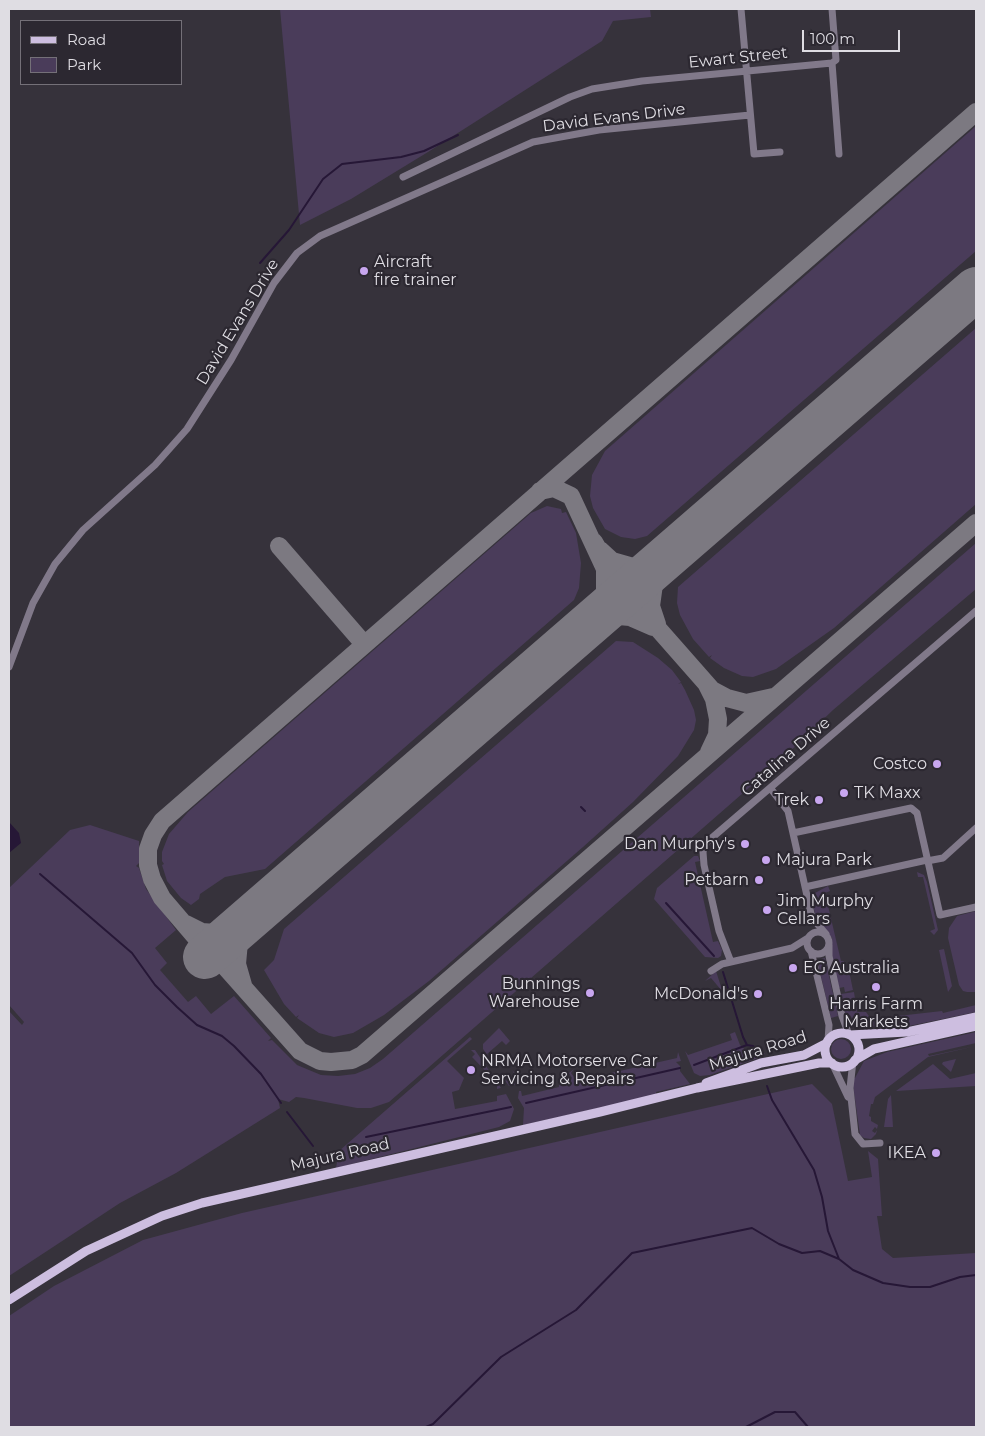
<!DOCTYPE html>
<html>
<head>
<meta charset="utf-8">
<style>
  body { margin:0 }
  #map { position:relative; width:985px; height:1436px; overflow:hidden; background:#36323b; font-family:Montserrat,sans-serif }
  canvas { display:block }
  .frame { position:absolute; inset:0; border:10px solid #dfdde3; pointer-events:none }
  .legend { position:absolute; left:20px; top:20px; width:162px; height:65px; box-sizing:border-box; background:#2c2831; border:1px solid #747078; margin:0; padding:6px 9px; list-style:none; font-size:15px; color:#dfdde3 }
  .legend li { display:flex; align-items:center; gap:10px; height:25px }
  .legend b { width:25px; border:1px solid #747078 }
  .scale { position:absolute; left:802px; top:30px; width:98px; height:22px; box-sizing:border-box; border:2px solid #dfdde3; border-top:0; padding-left:6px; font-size:15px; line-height:18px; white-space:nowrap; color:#dfdde3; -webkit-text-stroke:4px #2c2831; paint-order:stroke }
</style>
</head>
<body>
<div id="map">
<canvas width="985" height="1436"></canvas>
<div class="frame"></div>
<ul class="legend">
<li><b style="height:6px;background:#cdbee0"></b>Road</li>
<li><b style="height:14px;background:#4a3c5a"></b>Park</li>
</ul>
<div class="scale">100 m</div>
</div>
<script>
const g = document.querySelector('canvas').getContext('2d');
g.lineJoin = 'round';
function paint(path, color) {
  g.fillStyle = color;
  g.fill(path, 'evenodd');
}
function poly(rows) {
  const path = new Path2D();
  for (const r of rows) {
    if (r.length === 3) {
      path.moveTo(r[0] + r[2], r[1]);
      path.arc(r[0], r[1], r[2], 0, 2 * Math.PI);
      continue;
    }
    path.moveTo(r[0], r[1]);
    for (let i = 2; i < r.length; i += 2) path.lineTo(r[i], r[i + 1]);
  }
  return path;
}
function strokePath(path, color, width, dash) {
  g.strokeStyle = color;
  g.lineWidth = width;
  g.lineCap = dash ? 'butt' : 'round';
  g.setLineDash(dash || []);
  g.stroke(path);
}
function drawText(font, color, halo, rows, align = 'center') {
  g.font = font + ' Montserrat,sans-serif';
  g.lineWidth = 4.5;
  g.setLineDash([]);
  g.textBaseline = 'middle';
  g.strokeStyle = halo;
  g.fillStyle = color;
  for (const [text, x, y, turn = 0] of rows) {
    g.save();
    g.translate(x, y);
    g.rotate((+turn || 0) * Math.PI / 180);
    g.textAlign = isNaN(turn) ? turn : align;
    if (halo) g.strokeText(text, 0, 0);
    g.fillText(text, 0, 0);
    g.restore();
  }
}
paint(poly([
  [280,9,650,9,651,17,613,21,602,41,428,152,351,199,300,225],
  [976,126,976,251,647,536,635,539,621,537,605,529,593,508,590,496,592,475,605,451],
  [976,328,976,504,834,628,776,669,753,677,742,676,724,668,710,658,712,655,709,657,693,639,680,615,677,603,678,587],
  [547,506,561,509,562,513,566,512,576,533,581,563,579,588,574,600,265,869,225,877,200,894,199,899,191,905,181,898,167,881,162,865,164,864,162,861,162,852,169,834,188,812,531,513],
  [976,543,976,589,833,710,782,759,389,1102,371,1108,357,1108,304,1098,296,1097,289,1102,278,1099,280,1108,176,1173,120,1203,9,1276,9,1011,22,1025,24,1022,9,1005,9,888,70,830,90,825,139,841,139,863,136,866,139,868,146,889,176,930,155,948,167,963,160,970,188,1002,196,996,211,1014,234,996,271,1038,268,1041,272,1040,297,1065,321,1075,338,1076,355,1074,370,1068,383,1059],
  [616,641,633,642,658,658,672,670,681,682,678,684,681,683,685,690,694,710,696,720,694,730,678,756,633,802,583,847,429,981,384,1015,353,1033,334,1037,319,1033,297,1018,299,1015,296,1017,284,1004,264,970,274,960,284,929],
  [694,856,698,856,700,861,695,862,713,942,718,941,722,950,721,956,718,958,705,957,654,899,657,888],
  [917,872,924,875,927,882,938,930,934,935,930,931,935,929,923,877,918,877],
  [828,886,830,891,825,893,841,961,844,961,847,972,849,971,853,990,845,992,844,987,839,988,831,952,832,938,816,919,813,905,815,893],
  [976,911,976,992,967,992,963,991,959,985,948,938,949,928,957,916],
  [944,949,952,986,948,992,939,950],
  [825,958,838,1016,831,1018,817,960],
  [716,971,723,993,718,995,722,991,711,978,705,981],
  [854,992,857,1012,866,1012,871,1019,942,1011,943,1013,976,1005,976,1012,909,1026,864,1027,855,1023,850,1015,845,1014,841,994],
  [499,1028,510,1041,506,1045,502,1041,487,1054,490,1059,483,1049,483,1044],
  [735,1032,740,1045,750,1054,765,1053,764,1056,710,1075,700,1076,694,1073,685,1051,688,1055,732,1040,730,1034],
  [976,1032,976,1043,928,1054,929,1056,976,1046,928,1057,875,1097,873,1104,871,1104,869,1116,871,1117,871,1121,878,1125,877,1129,875,1127,872,1131,875,1133,877,1130,876,1134,871,1139,864,1138,860,1135,852,1078,855,1078,864,1061,887,1052],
  [470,1037,472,1039,447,1061,464,1078,459,1090,452,1092,455,1109,497,1101,497,1096,506,1094,514,1109,510,1121,499,1127,336,1168,339,1151],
  [841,1049,10],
  [471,1050,475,1050,501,1088,497,1089,497,1083,472,1057,475,1054],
  [678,1052,681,1061,676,1062,680,1066,680,1071,690,1084,656,1092,656,1095,523,1125,524,1108,518,1098,519,1091,521,1091,522,1096,559,1087,559,1082,563,1086,572,1078,569,1073,574,1069,571,1073,574,1077,578,1074,580,1080,677,1058],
  [956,1059,951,1072,942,1064,943,1062],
  [933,1064,950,1079,976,1073,976,1086,896,1091],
  [512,1070,524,1083,509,1086,503,1078,507,1081,515,1075],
  [812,1084,832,1104,848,1181,872,1177,868,1151,878,1159,882,1216,877,1216,882,1249,893,1258,976,1253,976,1427,9,1427,9,1316,54,1286,143,1240,242,1213],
  [891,1095,893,1127,884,1127,888,1099]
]), '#4a3c5a');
paint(poly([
  [9,822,19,833,21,843,9,853]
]), '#261736');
strokePath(poly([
  [260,263,289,230,323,179,342,164,401,157,424,151,458,135],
  [581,807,585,811],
  [40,874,132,953,155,985,177,1007,197,1025,222,1036,234,1046,261,1074,281,1103],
  [666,903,714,956],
  [723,972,743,1037,747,1045,753,1046,760,1053],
  [694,1065,747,1045],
  [767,1086,772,1100,814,1170,822,1197,828,1231,839,1259,853,1270,883,1283,910,1287,930,1287,960,1277,976,1275],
  [526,1103,680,1068],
  [287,1112,313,1146],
  [366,1137,511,1107],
  [426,1427,433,1424,501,1357,576,1310,632,1253,752,1228,779,1244,802,1253,820,1251,839,1259],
  [746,1427,775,1412,795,1412,808,1427]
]), '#261736', 2);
strokePath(poly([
  [540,491,554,488,571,496,605,569,605,596,600,609,591,623,576,635],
  [594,542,617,582,712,690,727,698,746,703,773,697],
  [279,546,364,644],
  [600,550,612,561,633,567,644,567,667,557],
  [657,624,651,606,655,577,667,557,677,549],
  [546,661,576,635,604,620,619,616,630,617,653,627],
  [707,685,714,699,718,719,717,735,709,752],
  [186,924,202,932,215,933,235,929,248,921],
  [212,952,300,1051,320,1061,331,1062,352,1060,362,1055,976,523],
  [209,953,162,898,152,879,148,865,148,849,153,835,162,821,976,112],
  [243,985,237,964,239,942,245,930,263,908]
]), '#7c7981', 18);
strokePath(poly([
  [205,957,976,289]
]), '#7c7981', 44);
strokePath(poly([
  [741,9,754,154,780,152],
  [832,9,836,60,832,63,839,154],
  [403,177,570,97,592,89,642,81,832,63],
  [9,667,33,603,55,564,83,530,155,465,187,429,231,360,274,283,297,253,320,236,533,142,599,130,750,115],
  [771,789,788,811,812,918,826,934],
  [793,833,911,808,917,813,940,915,976,907],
  [927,861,943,858,976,828],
  [805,887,927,860],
  [818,943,11],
  [829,945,829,956,842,1016,849,1035],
  [811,951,829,1025,828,1041],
  [731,962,719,931,704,865,703,852,707,842,976,611],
  [711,971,722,964,792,948,808,938],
  [853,1061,850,1088,855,1134,863,1144,880,1143],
  [832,1063,848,1097]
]), '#81798a', 7);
strokePath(poly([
  [842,1050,17],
  [850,1035,907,1032,976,1017],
  [855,1060,874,1049,976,1026],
  [706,1083,761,1063,804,1055,827,1043],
  [9,1300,86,1251,162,1216,202,1203,600,1112,697,1088,819,1063,832,1063]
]), '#cdbee0', 9);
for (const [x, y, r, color] of [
  [364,271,5,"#c8a6ef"],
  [937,764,5,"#c8a6ef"],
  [844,793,5,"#c8a6ef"],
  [819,800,5,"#c8a6ef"],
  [745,844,5,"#c8a6ef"],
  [766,860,5,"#c8a6ef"],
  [759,880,5,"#c8a6ef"],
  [767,910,5,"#c8a6ef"],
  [793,968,5,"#c8a6ef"],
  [876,987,5,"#c8a6ef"],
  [590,993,5,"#c8a6ef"],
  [758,994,5,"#c8a6ef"],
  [471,1070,5,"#c8a6ef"],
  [936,1153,5,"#c8a6ef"]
]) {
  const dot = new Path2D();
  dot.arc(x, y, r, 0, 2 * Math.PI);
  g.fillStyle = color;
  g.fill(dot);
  strokePath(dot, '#2c2831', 2);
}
drawText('16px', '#dfdde3', '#2c2831', [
  ["Ewart Street",738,58,-6],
  ["David Evans Drive",614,118,-7],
  ["David Evans Drive",238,322,-59],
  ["Catalina Drive",786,757,-41],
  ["Majura Road",758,1051,-17],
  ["Majura Road",340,1155,-13]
]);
drawText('16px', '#dfdde3', '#2c2831', [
  ["Aircraft",374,262,"left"],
  ["fire trainer",374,280,"left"],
  ["Costco",927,764],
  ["TK Maxx",854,793,"left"],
  ["Trek",809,800],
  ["Dan Murphy's",735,844],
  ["Majura Park",776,860,"left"],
  ["Petbarn",749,880],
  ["Jim Murphy",777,901,"left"],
  ["Cellars",777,919,"left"],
  ["EG Australia",803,968,"left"],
  ["Bunnings",580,984],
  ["Warehouse",580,1002],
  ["McDonald's",748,994],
  ["Harris Farm",876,1004,"center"],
  ["Markets",876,1022,"center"],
  ["NRMA Motorserve Car",481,1061,"left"],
  ["Servicing & Repairs",481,1079,"left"],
  ["IKEA",926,1153]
], 'right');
</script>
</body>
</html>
